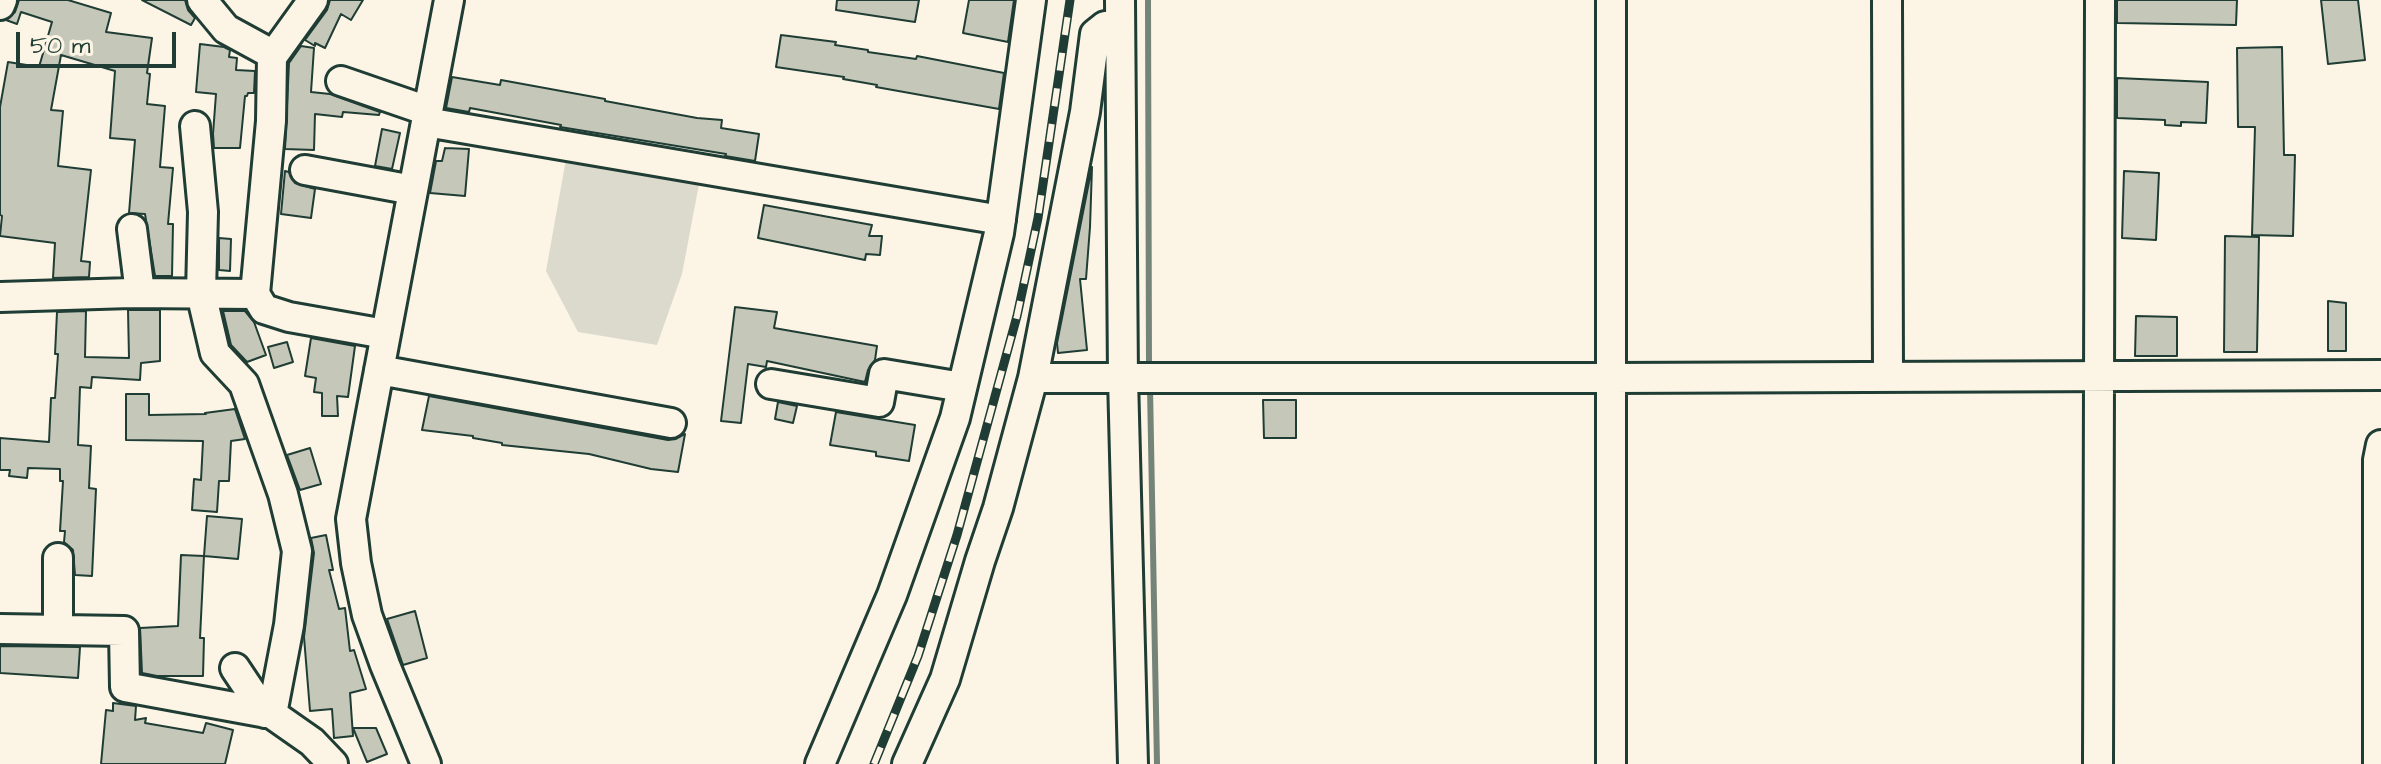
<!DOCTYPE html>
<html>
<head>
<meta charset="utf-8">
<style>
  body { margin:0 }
  #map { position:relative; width:2381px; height:764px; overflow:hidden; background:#fcf5e5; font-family:"Architects Daughter",sans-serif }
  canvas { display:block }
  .scale { position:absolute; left:16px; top:32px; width:160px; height:36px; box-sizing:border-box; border:4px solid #1f3d34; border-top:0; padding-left:10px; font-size:24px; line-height:28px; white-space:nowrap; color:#1f3d34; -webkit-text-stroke:6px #fcf5e5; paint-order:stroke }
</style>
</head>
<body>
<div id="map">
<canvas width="2381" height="764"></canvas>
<div class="scale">50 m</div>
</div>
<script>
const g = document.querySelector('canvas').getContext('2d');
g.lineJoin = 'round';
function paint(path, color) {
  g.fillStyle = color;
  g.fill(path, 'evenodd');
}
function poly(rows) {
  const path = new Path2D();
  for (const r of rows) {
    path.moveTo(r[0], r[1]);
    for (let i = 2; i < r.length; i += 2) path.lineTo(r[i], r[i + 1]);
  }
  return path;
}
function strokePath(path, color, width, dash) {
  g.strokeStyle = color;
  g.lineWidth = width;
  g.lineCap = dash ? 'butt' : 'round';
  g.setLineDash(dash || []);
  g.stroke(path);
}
paint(poly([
  [566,159,699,184,682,274,657,345,578,332,546,271]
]), '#dcdacc');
strokePath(poly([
  [1148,0,1149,372],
  [1150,388,1157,764]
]), '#758479', 6);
const building = poly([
  [19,0,68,0,111,13,106,32,152,38,147,73,150,74,147,104,165,106,160,167,173,168,168,224,173,224,172,276,155,276,145,214,129,213,135,140,110,138,115,71,61,55,51,110,63,111,58,166,91,170,81,261,90,262,89,277,53,278,55,243,0,236,2,216,0,215,0,107,8,62,39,67,52,22,21,12,17,24,6,20,15,12,19,0],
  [142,0,185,0,188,10,195,18,191,25,142,0],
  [330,0,363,0,351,20,341,14,325,48,315,43,315,46,305,40,327,10,330,0],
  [837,0,919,0,915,22,836,10,837,0],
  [969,0,1014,0,1008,42,963,33,969,0],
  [2117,0,2237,0,2236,25,2117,23,2117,0],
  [2321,0,2358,0,2365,60,2328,64,2321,0],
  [781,35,836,42,835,45,868,50,868,52,916,59,917,56,1004,73,999,109,876,87,877,85,843,79,844,77,776,67,781,35],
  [200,44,224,47,230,50,229,57,237,58,236,70,255,71,254,93,248,93,247,96,245,96,240,148,214,148,213,134,216,94,196,92,200,44],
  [301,46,314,48,311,92,330,94,380,112,379,115,343,112,342,117,315,114,314,150,285,149,289,63,301,46],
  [2282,47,2284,155,2295,155,2293,236,2252,235,2255,127,2238,127,2237,48,2282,47],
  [452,77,500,85,501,80,605,99,605,101,697,118,722,120,721,128,759,134,755,161,725,156,726,154,560,127,561,125,470,108,469,112,446,108,452,77],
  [2117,78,2208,82,2206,123,2181,122,2181,126,2165,125,2165,120,2117,118,2117,78],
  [382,129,400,133,392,169,375,166,382,129],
  [445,148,469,149,465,196,430,193,436,161,442,161,445,148],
  [1092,167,1090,227,1086,279,1080,279,1087,350,1058,353,1057,343,1092,167],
  [285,171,289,172,295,183,315,189,311,218,281,214,285,171],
  [2124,171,2159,173,2156,240,2122,238,2124,171],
  [764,205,872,225,869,236,882,236,880,255,866,254,865,260,758,238,764,205],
  [2225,236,2259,237,2257,352,2224,352,2225,236],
  [219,238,231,239,230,271,219,270,219,238],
  [2328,301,2346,303,2346,351,2328,351,2328,301],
  [735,307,777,312,774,328,877,346,875,360,868,370,865,382,767,361,766,367,748,364,741,423,721,421,735,307],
  [128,310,160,310,160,361,141,363,140,380,92,377,91,388,80,387,78,445,91,446,89,488,96,489,92,576,75,575,73,550,64,542,65,531,60,531,63,481,60,481,60,469,28,468,27,478,9,476,10,470,0,470,0,438,49,442,51,398,55,398,58,354,55,354,57,312,86,311,85,357,129,358,128,310],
  [223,311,245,311,254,322,266,355,247,362,231,345,223,311],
  [2136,316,2177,317,2177,356,2135,356,2136,316],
  [311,338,355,346,348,397,337,396,338,416,322,416,322,393,314,392,316,378,305,376,311,338],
  [287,342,293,362,274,368,268,347,287,342],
  [126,394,149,394,149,415,206,414,205,413,235,409,245,439,231,441,229,481,219,481,217,512,192,510,194,479,201,480,203,441,126,440,126,394],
  [429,396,668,440,676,439,685,434,678,472,651,469,589,454,502,445,502,443,473,438,473,436,422,430,429,396],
  [1263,400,1296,400,1296,438,1264,438,1263,400],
  [778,402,797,406,793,423,775,419,778,402],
  [836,412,915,425,909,461,876,456,876,452,830,445,836,412],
  [310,448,321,484,300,490,287,455,310,448],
  [207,516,242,519,238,559,204,556,207,516],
  [326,535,333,570,329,570,339,609,345,608,350,651,354,650,366,689,350,693,353,736,334,738,332,709,310,711,304,637,314,553,311,538,326,535],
  [181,555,204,556,200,638,204,638,203,676,157,676,142,673,140,628,178,626,181,555],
  [415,611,427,658,403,665,387,619,415,611],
  [0,646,80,647,78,678,0,673,0,646],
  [113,703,136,706,135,720,146,718,145,723,203,733,206,723,233,730,225,764,101,764,106,710,113,711,113,703],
  [353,728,376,728,387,754,367,762,353,728]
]);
paint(building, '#c5c7b9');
strokePath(building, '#1f3d34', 2);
const minor = poly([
  [202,0,226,29,270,53,272,57,271,121,255,294,264,309,289,317,385,334],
  [1120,0,1123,378,1133,764],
  [1611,0,1611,764],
  [1887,0,1888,376],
  [0,5,2,0],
  [272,57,313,0],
  [341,81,428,111],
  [426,122,1001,220],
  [195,126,203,212,201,293,215,353,244,384,283,494,297,551,289,625,272,714],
  [305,170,413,190],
  [132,229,140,293],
  [0,297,131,293,255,294],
  [379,370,671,423],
  [1033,378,1610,378,2381,375],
  [771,384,879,402,884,374,962,387],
  [0,629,124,631,125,687,272,714,312,742,333,764],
  [58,629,58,558],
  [235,668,265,713],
  [426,764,385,665,367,615,356,563,351,519,449,0],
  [820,764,892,595,955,418,999,233,1031,0],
  [907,764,945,679,980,561,998,508,1033,378,1085,112,1095,34,1105,26,1119,24],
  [2098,764,2100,0],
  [2378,764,2378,460,2381,445]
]);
strokePath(minor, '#1f3d34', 34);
strokePath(minor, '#fcf5e5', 28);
const rail = poly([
  [874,764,918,656,957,535,1017,316,1038,218,1070,0]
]);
strokePath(rail, '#1f3d34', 9);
strokePath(rail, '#fcf5e5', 6, [18]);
</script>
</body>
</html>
